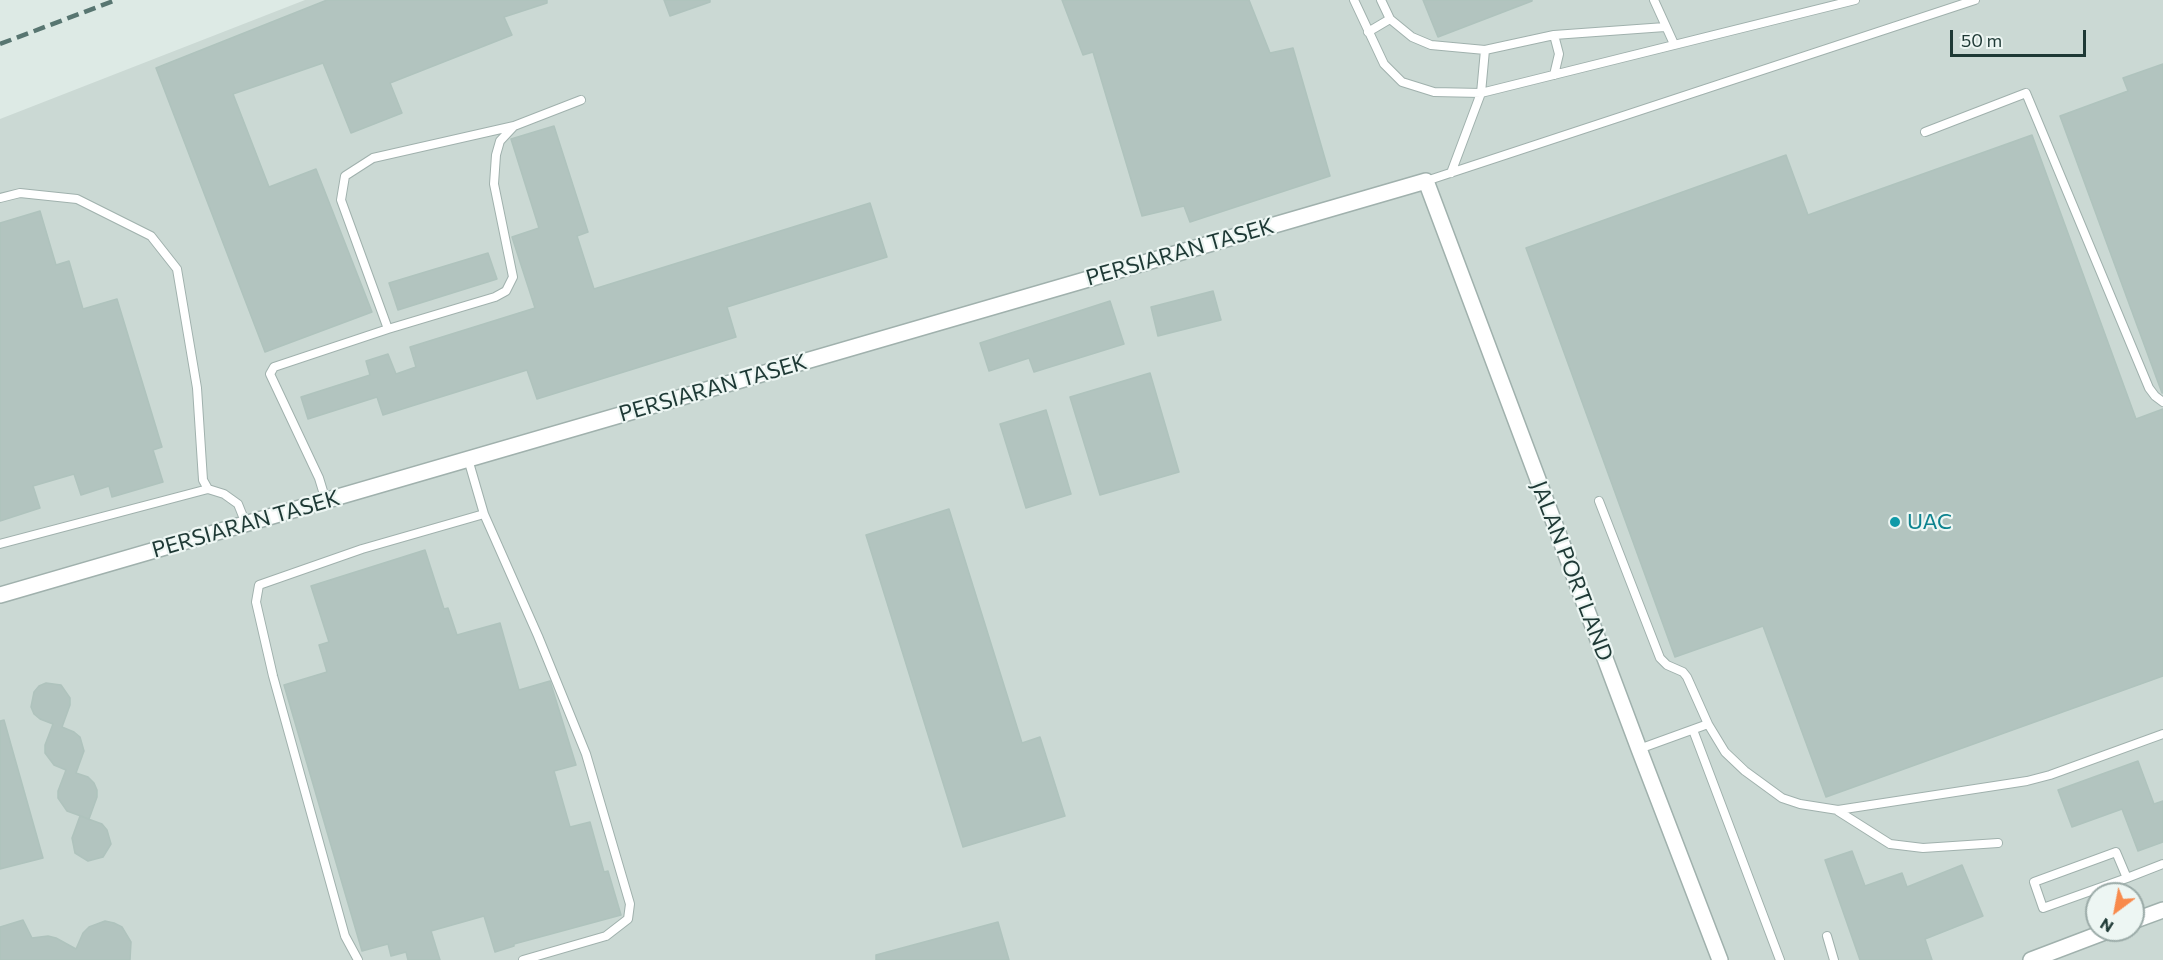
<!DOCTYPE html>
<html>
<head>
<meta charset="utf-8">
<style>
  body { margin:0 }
  #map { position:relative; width:2163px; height:960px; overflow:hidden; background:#ddeae5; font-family:Commissioner,sans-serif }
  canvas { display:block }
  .north { position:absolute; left:2085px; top:882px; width:60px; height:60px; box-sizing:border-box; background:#edf6f3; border:2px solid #9aaaa7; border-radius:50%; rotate:212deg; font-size:16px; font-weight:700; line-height:24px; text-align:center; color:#1e3935 }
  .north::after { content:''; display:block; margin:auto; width:21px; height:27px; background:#f88a4c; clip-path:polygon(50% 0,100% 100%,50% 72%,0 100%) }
  .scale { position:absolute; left:1950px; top:30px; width:136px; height:27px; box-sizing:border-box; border:3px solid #1e3935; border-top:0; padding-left:8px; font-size:18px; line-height:21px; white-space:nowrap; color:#1e3935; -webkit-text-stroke:4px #edf6f3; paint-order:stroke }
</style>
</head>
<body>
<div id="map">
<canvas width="2163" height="960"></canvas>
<div class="north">N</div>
<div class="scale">50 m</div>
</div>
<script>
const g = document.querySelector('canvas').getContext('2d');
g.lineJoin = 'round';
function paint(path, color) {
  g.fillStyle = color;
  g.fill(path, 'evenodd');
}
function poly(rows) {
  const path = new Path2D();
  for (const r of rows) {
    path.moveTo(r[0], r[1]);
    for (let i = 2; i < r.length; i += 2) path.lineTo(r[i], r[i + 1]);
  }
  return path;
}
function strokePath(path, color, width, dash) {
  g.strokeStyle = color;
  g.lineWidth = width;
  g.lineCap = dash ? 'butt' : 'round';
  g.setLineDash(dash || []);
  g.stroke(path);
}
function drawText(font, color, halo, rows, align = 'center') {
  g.font = font + ' Commissioner,sans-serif';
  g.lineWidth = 4.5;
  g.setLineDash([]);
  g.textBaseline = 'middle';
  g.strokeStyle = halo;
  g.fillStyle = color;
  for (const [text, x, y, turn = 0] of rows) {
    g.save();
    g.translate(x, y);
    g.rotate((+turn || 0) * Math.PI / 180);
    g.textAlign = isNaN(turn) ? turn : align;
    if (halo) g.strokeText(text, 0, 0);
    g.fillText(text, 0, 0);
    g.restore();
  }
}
paint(poly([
  [305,0,2163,0,2163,960,0,960,0,119],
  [2097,894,2133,894,2133,930,2097,930]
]), '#cbd9d4');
const building = poly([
  [327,0,547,0,547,3,504,17,512,35,390,83,402,113,351,133,323,63,233,94,269,187,316,169,372,312,265,352,156,68,327,0],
  [664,0,710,0,710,2,670,16,664,0],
  [1062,0,1249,0,1270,53,1293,48,1330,176,1190,222,1184,206,1142,216,1093,52,1083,55,1062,0],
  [1423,0,1532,0,1532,1,1438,37,1423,0],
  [2163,64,2163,393,2162,393,2060,116,2128,91,2123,78,2163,64],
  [554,126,588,232,577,236,594,289,870,203,887,257,727,307,736,337,537,399,527,370,383,415,377,397,308,419,301,397,370,375,366,361,388,354,396,374,416,367,410,347,535,308,512,237,539,228,511,139,554,126],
  [2032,135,2136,419,2163,409,2163,676,1826,797,1763,626,1675,657,1526,248,1786,155,1808,215,2032,135],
  [40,211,56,265,69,261,83,309,117,299,162,447,153,450,163,482,112,497,109,486,81,495,74,474,33,486,40,508,0,521,0,223,40,211],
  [488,253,497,279,398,310,389,283,488,253],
  [1213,291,1221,320,1158,336,1151,307,1213,291],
  [1110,301,1124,344,1034,372,1029,358,989,371,980,343,1110,301],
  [1150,373,1179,472,1100,495,1070,397,1150,373],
  [1046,410,1071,494,1026,508,1000,424,1046,410],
  [949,509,1022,743,1040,737,1065,816,963,847,866,535,949,509],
  [425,550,444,609,448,608,457,635,500,623,519,690,550,681,576,765,554,771,570,827,590,822,604,872,608,871,621,915,514,944,514,946,495,952,484,916,431,931,440,960,408,960,406,952,391,956,388,944,362,951,284,685,327,672,319,645,329,642,311,586,425,550],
  [46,683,61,685,70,698,70,705,62,727,74,732,80,737,84,751,76,773,88,777,94,783,97,790,97,797,89,819,67,811,58,798,58,791,66,770,54,765,45,753,45,745,53,724,40,719,34,714,31,707,34,692,39,686,46,683],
  [4,720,43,858,0,869,0,721,4,720],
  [2138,761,2154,804,2163,801,2163,842,2138,851,2122,809,2072,827,2058,790,2138,761],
  [80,816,102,824,107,830,111,844,103,857,88,861,75,853,72,838,80,816],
  [1852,851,1865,886,1902,873,1907,887,1962,865,1983,916,1925,939,1932,960,1860,960,1825,860,1852,851],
  [23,920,32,938,48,936,56,938,76,949,83,933,89,927,105,921,114,923,122,927,131,942,130,960,0,960,0,927,23,920],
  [998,922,1009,960,876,960,876,955,998,922]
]);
paint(building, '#b2c4bf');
strokePath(building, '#afc3bd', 1.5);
const service = poly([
  [1354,0,1384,64,1402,82,1434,92,1481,93,1855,0],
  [1381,0,1390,19,1412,37,1431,45,1485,50,1554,35,1665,27],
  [1654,0,1674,44],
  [1368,32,1390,19],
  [1554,35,1559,54,1554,75],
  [1925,132,2026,93,2149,388,2155,396,2163,402],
  [1451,173,1481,93,1485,50],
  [1426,181,1975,0],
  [0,198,20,193,77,199,151,236,177,269,197,388,203,480,208,489,224,494,238,504,246,524],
  [388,329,341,200,345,176,373,158,514,126],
  [468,459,484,514,538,636,586,754,630,904,628,919,606,936,523,960],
  [326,501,319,478,270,374,274,367,388,329,495,297,506,291,513,277,494,184,496,155,500,141,514,126,581,100],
  [1599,501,1660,658,1667,665,1683,672,1687,677,1708,724],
  [0,544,208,489],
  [1693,730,1780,960],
  [1639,749,1708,724,1725,752,1745,771,1782,798,1800,804,1838,810,2027,781,2050,775,2163,734],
  [1838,811,1890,844,1923,848,1998,843],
  [2127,878,2116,852,2034,882,2043,908,2127,878,2163,864],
  [1827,936,1834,960],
  [358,960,345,936,273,676,256,602,259,585,362,549,484,514]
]);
const minor = poly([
  [0,595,1426,181,1639,749,1720,960],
  [2133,921,2163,910],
  [2031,960,2110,930]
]);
strokePath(service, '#a0b1ad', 10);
strokePath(minor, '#a0b1ad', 18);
strokePath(service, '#fff', 8);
strokePath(minor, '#fff', 15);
strokePath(poly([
  [0,44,116,0]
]), '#587671', 4.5, [12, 6]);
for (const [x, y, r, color] of [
  [1895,522,6,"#0f9aa8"]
]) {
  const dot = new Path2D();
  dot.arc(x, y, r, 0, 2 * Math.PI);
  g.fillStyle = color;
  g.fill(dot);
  strokePath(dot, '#edf6f3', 2);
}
drawText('22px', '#1e3935', '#edf6f3', [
  ["PERSIARAN TASEK",1180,252,-16],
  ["PERSIARAN TASEK",713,388,-16],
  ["PERSIARAN TASEK",246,524,-16],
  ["JALAN PORTLAND",1572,571,69]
]);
drawText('22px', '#0d838f', '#edf6f3', [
  ["UAC",1907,522]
], 'left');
</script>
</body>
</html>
